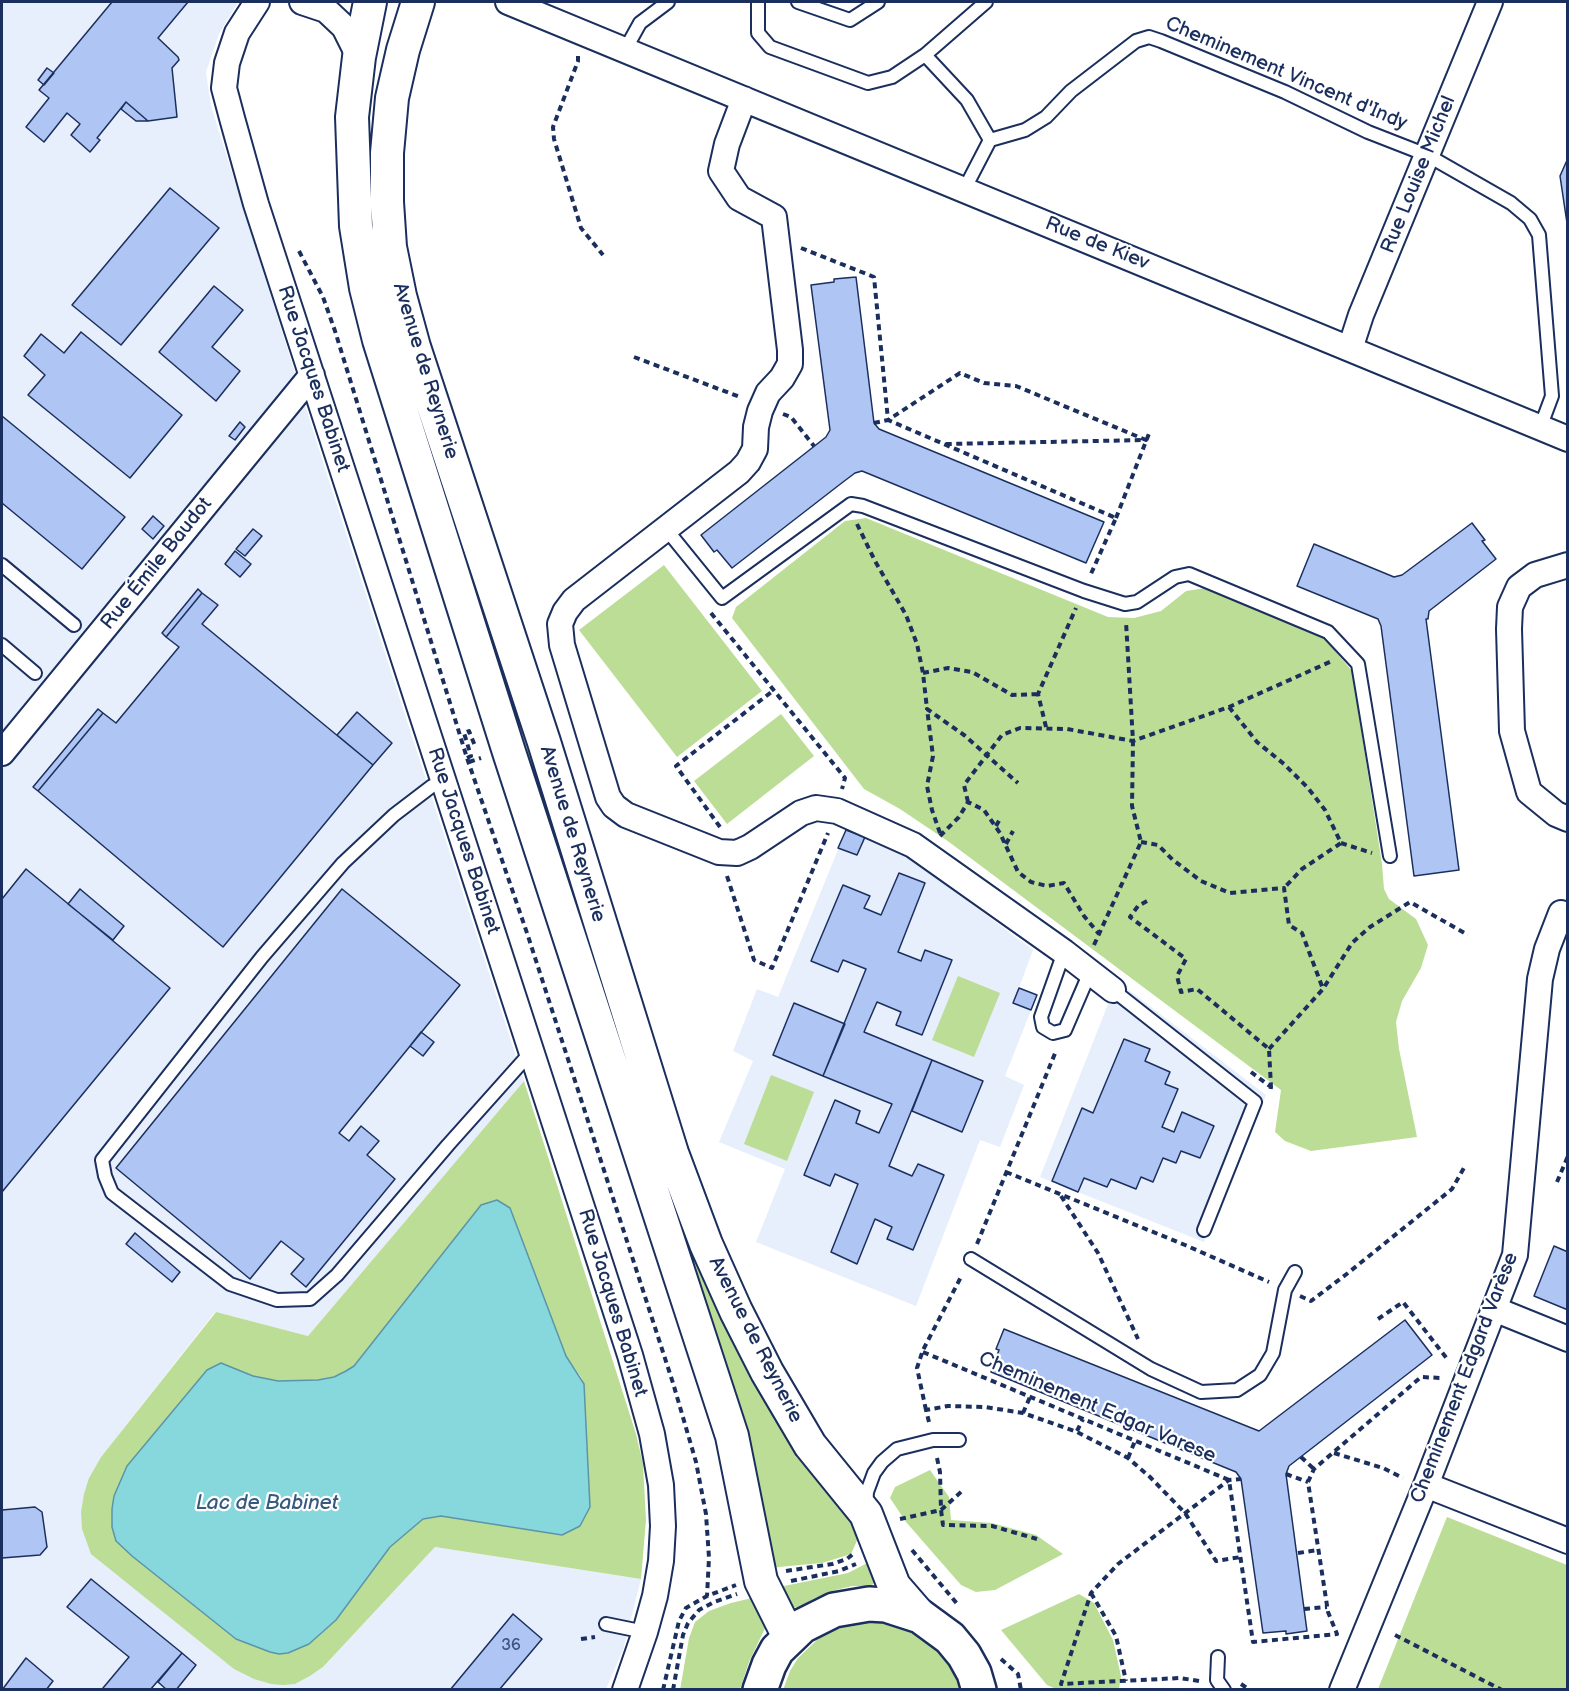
<!DOCTYPE html>
<html>
<head>
<meta charset="utf-8">
<style>
  body { margin:0 }
  #map { position:relative; width:1569px; height:1691px; overflow:hidden; background:#fff; font-family:"Balsamiq Sans",sans-serif }
  canvas { display:block }
  .frame { position:absolute; inset:0; border:3px solid #1b2f5e; pointer-events:none }
</style>
</head>
<body>
<div id="map">
<canvas width="1569" height="1691"></canvas>
<div class="frame"></div>
</div>
<script>
const g = document.querySelector('canvas').getContext('2d');
g.lineJoin = 'round';
function paint(path, color) {
  g.fillStyle = color;
  g.fill(path, 'evenodd');
}
function poly(rows) {
  const path = new Path2D();
  for (const r of rows) {
    path.moveTo(r[0], r[1]);
    for (let i = 2; i < r.length; i += 2) path.lineTo(r[i], r[i + 1]);
  }
  return path;
}
function strokePath(path, color, width, dash) {
  g.strokeStyle = color;
  g.lineWidth = width;
  g.lineCap = dash ? 'butt' : 'round';
  g.setLineDash(dash || []);
  g.stroke(path);
}
function drawText(font, color, halo, rows, align = 'center') {
  g.font = font + ' "Balsamiq Sans",sans-serif';
  g.lineWidth = 4.5;
  g.setLineDash([]);
  g.textBaseline = 'middle';
  g.strokeStyle = halo;
  g.fillStyle = color;
  for (const [text, x, y, turn = 0] of rows) {
    g.save();
    g.translate(x, y);
    g.rotate((+turn || 0) * Math.PI / 180);
    g.textAlign = isNaN(turn) ? turn : align;
    if (halo) g.strokeText(text, 0, 0);
    g.fillText(text, 0, 0);
    g.restore();
  }
}
paint(poly([
  [2,2,238,2,219,34,206,72,211,106,330,484,524,1081,308,1336,215,1312,101,1457,89,1478,271,1684,295,1684,310,1676,323,1667,435,1547,641,1579,623,1650,606,1689,2,1690],
  [846,830,904,853,1033,950,1019,988,1037,995,1005,1076,1024,1085,1000,1147,980,1140,916,1306,756,1242,785,1169,719,1142,753,1061,733,1051,757,989,778,997],
  [1117,981,1266,1095,1204,1242,1040,1177]
]), '#e7eefc');
paint(poly([
  [866,518,1108,617,1134,618,1161,611,1186,591,1206,588,1325,639,1352,671,1382,864,1384,889,1389,899,1416,919,1428,945,1421,968,1402,1001,1396,1022,1399,1049,1417,1137,1311,1151,1285,1141,1275,1132,1281,1090,949,842,900,809,864,789,732,618,736,607,845,521],
  [664,565,762,691,677,757,579,630],
  [781,714,814,756,727,824,694,781],
  [539,746,661,1132,863,1532,859,1536,851,1554,822,1563,768,1568,521,751],
  [958,976,1000,993,974,1057,932,1040],
  [771,1075,814,1092,787,1161,744,1144],
  [524,1081,636,1434,643,1464,646,1520,641,1579,435,1547,323,1667,310,1676,295,1684,283,1685,271,1684,254,1679,234,1669,91,1554,82,1529,81,1512,84,1494,89,1478,101,1457,216,1312,308,1336],
  [481,1205,566,1356,581,1377,584,1384,583,1396,441,1516,423,1519,390,1547,336,1620,309,1644,288,1653,279,1654,270,1652,236,1639,127,1466,207,1370,221,1363,253,1376,278,1381,318,1380,334,1377,354,1366],
  [930,1470,949,1497,951,1520,992,1523,1036,1535,1063,1554,995,1590,976,1592,961,1585,906,1522,890,1498,895,1487],
  [1447,1517,1567,1565,1567,1689,1378,1689],
  [873,1560,876,1581,871,1586,852,1586,832,1591,813,1599,799,1608,789,1606,779,1587,848,1573],
  [1079,1594,1094,1603,1113,1640,1121,1676,1119,1689,1056,1689,1047,1685,1001,1630],
  [752,1598,767,1624,749,1662,740,1689,680,1690,689,1638,695,1622,709,1611,731,1603],
  [875,1622,905,1628,930,1643,950,1665,960,1689,783,1690,790,1671,798,1658,819,1638,846,1625]
]), '#bcdd96');
const water = poly([
  [497,1200,510,1208,566,1356,584,1384,590,1507,580,1526,562,1535,441,1516,423,1519,390,1547,336,1620,309,1644,288,1653,279,1654,270,1652,236,1639,132,1556,116,1541,112,1527,112,1509,114,1496,127,1466,207,1370,221,1363,253,1376,278,1381,318,1380,334,1377,346,1371,354,1366,481,1205,497,1200]
]);
paint(water, '#87d8dd');
strokePath(water, '#5c94aa', 1.5);
const building = poly([
  [112,2,188,2,158,38,178,57,179,60,172,68,177,117,148,121,126,102,97,138,100,140,90,152,71,135,80,124,67,113,44,142,26,127,49,98,39,90,112,2],
  [47,68,54,73,44,85,38,80,47,68],
  [126,102,148,121,136,121,121,109,126,102],
  [1568,158,1568,230,1560,176,1568,158],
  [170,188,219,228,121,345,72,305,170,188],
  [856,277,874,423,879,429,1104,522,1086,563,862,471,855,473,843,482,732,568,717,550,714,552,701,535,826,437,830,430,811,285,834,282,834,279,856,277],
  [214,286,243,310,212,347,240,371,216,401,159,352,214,286],
  [81,332,182,415,130,478,28,395,45,375,24,356,41,334,64,353,81,332],
  [2,416,125,517,82,569,2,503,2,416],
  [240,422,245,427,235,440,229,436,240,422],
  [153,516,164,526,153,539,142,529,153,516],
  [1472,523,1485,540,1482,541,1496,559,1429,611,1428,619,1426,619,1459,870,1414,876,1381,626,1378,619,1297,586,1314,544,1394,577,1402,575,1472,523],
  [253,529,262,536,245,556,236,549,253,529],
  [235,551,251,564,240,577,225,564,235,551],
  [198,589,202,593,166,637,162,633,198,589],
  [202,593,218,605,202,624,373,765,223,947,38,791,103,713,116,723,179,647,166,637,202,593],
  [98,709,103,713,38,791,33,787,98,709],
  [357,712,392,743,373,765,337,735,357,712],
  [846,830,865,837,857,855,838,848,846,830],
  [26,869,170,988,2,1192,2,899,26,869],
  [899,873,925,883,898,952,921,961,925,950,952,960,922,1035,896,1025,901,1012,877,1002,864,1032,932,1060,889,1166,912,1176,918,1164,944,1175,913,1250,887,1239,892,1227,875,1219,857,1264,831,1252,858,1184,835,1174,830,1186,804,1175,835,1100,860,1111,856,1123,879,1133,892,1104,823,1076,866,969,843,960,838,972,811,961,843,885,870,896,864,908,881,915,899,873],
  [80,889,124,926,113,940,68,904,80,889],
  [342,889,460,985,339,1133,349,1141,361,1126,379,1141,367,1155,395,1179,306,1287,291,1274,304,1259,281,1241,250,1279,116,1168,342,889],
  [1019,988,1037,995,1031,1010,1013,1003,1019,988],
  [794,1003,845,1024,823,1076,773,1055,794,1003],
  [421,1032,434,1042,423,1056,410,1046,421,1032],
  [1124,1039,1150,1049,1145,1061,1170,1072,1165,1084,1178,1089,1162,1127,1174,1132,1182,1112,1214,1126,1200,1158,1181,1151,1176,1163,1163,1158,1153,1182,1141,1177,1136,1189,1111,1179,1107,1187,1084,1178,1078,1192,1052,1181,1082,1108,1093,1113,1124,1039],
  [932,1060,983,1081,962,1132,912,1111,932,1060],
  [135,1233,180,1272,172,1282,126,1244,135,1233],
  [1554,1246,1568,1252,1568,1310,1534,1296,1554,1246],
  [1405,1320,1432,1355,1289,1466,1286,1474,1307,1631,1286,1634,1286,1631,1263,1633,1241,1479,1236,1472,991,1372,999,1350,996,1349,1004,1329,1259,1431,1405,1320],
  [35,1507,42,1512,47,1547,40,1555,2,1558,2,1510,35,1507],
  [91,1579,182,1653,150,1690,106,1690,103,1688,129,1657,67,1607,91,1579],
  [513,1614,542,1639,499,1690,450,1690,513,1614],
  [182,1653,196,1665,176,1690,167,1690,158,1682,182,1653],
  [26,1658,53,1681,46,1690,2,1690,26,1658]
]);
paint(building, '#afc6f4');
strokePath(building, '#1b2f5e', 1.5);
const service = poly([
  [758,2,758,33,770,47,868,83,892,77,925,55,986,2],
  [798,2,850,20,878,2],
  [625,50,640,23,668,2],
  [925,55,967,100,990,140],
  [964,190,990,140,1025,130,1046,117,1071,91,1136,41,1149,37,1161,41,1285,92,1368,132,1427,155,1511,203,1530,219,1539,235,1552,396,1540,428],
  [666,529,722,598,851,504,863,506,1084,591,1125,604,1137,602,1175,577,1189,574,1328,632,1358,664,1390,856],
  [2,565,74,625],
  [2,645,35,673],
  [444,783,432,786,394,815,343,863,262,957,102,1160,105,1176,112,1193,230,1284,277,1300,310,1299,337,1275,448,1145,532,1051],
  [1064,952,1041,1017,1043,1027,1053,1033,1065,1030,1090,972],
  [1113,990,1255,1102,1204,1230],
  [971,1259,1151,1369,1201,1392,1237,1390,1260,1375,1273,1353,1285,1290,1295,1272],
  [866,1506,867,1492,874,1473,882,1462,897,1449,933,1440,959,1440],
  [606,1624,645,1632],
  [1218,1657,1217,1680,1224,1690]
]);
const minor = poly([
  [257,2,237,33,227,63,224,88,232,118,256,204,630,1355,652,1434,661,1485,663,1526,661,1561,655,1596,645,1632,625,1690],
  [302,2,326,10,344,27,359,57],
  [508,2,1568,439],
  [744,99,727,144,721,171,739,198,774,217,790,350,790,364,782,378,768,393,760,411,756,427,755,449,748,462,739,472,574,600,565,612,560,624,562,645,608,797,614,806,626,815,719,852,737,853,750,847,801,813,816,808,837,811,913,845,1064,952,1113,990],
  [1350,349,1361,315,1490,2],
  [1568,565,1535,575,1519,587,1510,607,1509,629,1512,731,1529,792,1556,814,1568,819],
  [2,753,312,375],
  [1494,1309,1568,1339],
  [1426,1485,1568,1541],
  [1342,1690,1426,1485,1515,1255,1540,979,1547,949,1561,913]
]);
const tertiary = poly([
  [370,2,359,57,352,117,356,226,366,288,379,340,509,752,732,1436,761,1581,789,1637],
  [418,2,403,50,392,98,387,153,387,202,390,247,400,296,414,347,544,742,672,1153,706,1244,736,1311,767,1372,810,1445,866,1514,894,1586,920,1616]
]);
const secondary = poly([
  [760,1690,769,1665,777,1650,802,1626,834,1610,869,1604,886,1605,920,1616,950,1638,964,1655,974,1673,979,1690]
]);
strokePath(service, '#1b2f5e', 16);
strokePath(minor, '#1b2f5e', 28);
strokePath(tertiary, '#1b2f5e', 36);
strokePath(secondary, '#1b2f5e', 38);
strokePath(poly([
  [578,56,578,61,553,127,554,139,581,228,603,255],
  [801,248,874,277,888,420,1116,518,1090,576],
  [299,251,323,297,335,331,467,758,528,936,673,1383,696,1462,706,1514,709,1558,707,1596],
  [634,357,740,397],
  [783,414,791,417,814,446],
  [874,423,888,420,960,373,984,383,1016,386,1146,440,946,444],
  [1116,518,1150,431],
  [857,524,875,561,906,615,917,644,923,673,927,709],
  [711,613,845,778,842,789],
  [923,673,948,668,972,672,1012,695,1038,694],
  [1229,707,1257,742,1284,764,1308,788,1325,810,1341,843,1302,869,1284,888],
  [1046,727,1038,694,1076,608],
  [467,758,471,756,464,733,469,731,475,746],
  [469,762,481,758],
  [968,802,964,785,1002,735,1020,728,1067,729,1133,741,1229,707,1332,661],
  [996,826,1000,819],
  [720,827,676,766,774,690],
  [940,833,932,810,927,786,933,756,927,709,964,735,1018,783],
  [940,836,959,817,968,802,984,810,1000,833,1018,872,1031,882,1047,886,1064,883,1084,916,1099,934],
  [1141,842,1158,845,1173,860,1201,881,1230,893,1284,888,1289,925,1302,933,1323,989],
  [1341,843,1372,853],
  [1006,844,1013,831],
  [727,876,754,960,772,968,828,833],
  [1147,901,1138,906,1130,917,1186,959,1177,976,1181,992,1197,989,1269,1049,1271,1087],
  [1094,945,1141,842,1132,806,1133,741,1126,622],
  [1269,1049,1323,989,1352,943,1370,927,1410,902,1468,935],
  [1251,1072,1271,1087,1270,1093],
  [1006,1172,1185,1245,1269,1282],
  [1557,1182,1568,1156],
  [1061,1196,1098,1253,1138,1339],
  [977,1244,1056,1051],
  [1300,1296,1311,1301,1348,1273,1452,1189,1465,1166],
  [1378,1319,1403,1302,1448,1360],
  [923,1352,1229,1480,1253,1642,1337,1634,1328,1612,1308,1482,1314,1469,1421,1377,1441,1378],
  [926,1410,917,1368,923,1350,962,1275],
  [1023,1413,1030,1397],
  [929,1422,926,1410,948,1406,985,1407,1023,1413,1077,1432,1128,1458,1150,1477,1185,1513,1216,1561,1241,1557],
  [1077,1431,1083,1419],
  [1334,1453,1383,1468,1403,1478],
  [1301,1457,1314,1469],
  [937,1458,940,1472,941,1510,943,1525,992,1526,1037,1539],
  [1128,1458,1135,1441],
  [1286,1474,1308,1482],
  [900,1519,941,1510,962,1491],
  [912,1550,959,1606],
  [1298,1553,1318,1550],
  [786,1571,832,1564,847,1559,853,1554],
  [791,1581,839,1571,856,1564],
  [1091,1593,1116,1636,1126,1681],
  [1304,1609,1327,1607],
  [1395,1635,1502,1690],
  [581,1639,595,1637],
  [1001,1659,1018,1674,1021,1690],
  [1199,1681,1180,1678,1061,1684,1091,1593,1118,1564,1164,1529,1229,1480,1241,1479],
  [1241,1684,1250,1690],
  [663,1690,679,1621,686,1608,707,1596,736,1585],
  [673,1690,683,1635,688,1623,699,1610,714,1602,737,1594]
]), '#1b2f5e', 4, [6, 4.5]);
strokePath(service, '#fff', 12);
strokePath(minor, '#fff', 24);
strokePath(tertiary, '#fff', 32);
strokePath(secondary, '#fff', 33);
drawText('16px', '#405584', null, [
  ["36",511,1646]
]);
drawText('20px', '#1b2f5e', '#fff', [
  ["Cheminement Vincent d'Indy",1286,74,23],
  ["Rue Louise Michel",1419,175,-68],
  ["Rue de Kiev",1097,244,22],
  ["Avenue de Reynerie",425,371,73],
  ["Rue Jacques Babinet",313,379,72],
  ["Rue Émile Baudot",157,564,-51],
  ["Avenue de Reynerie",572,834,73],
  ["Rue Jacques Babinet",463,841,72],
  ["Rue Jacques Babinet",612,1303,73],
  ["Avenue de Reynerie",755,1340,63],
  ["Cheminement Edgard Varèse",1465,1378,-69],
  ["Cheminement Edgar Varese",1097,1408,23]
]);
drawText('italic 21px', '#36597e', '#fff', [
  ["Lac de Babinet",267,1504]
]);
</script>
</body>
</html>
